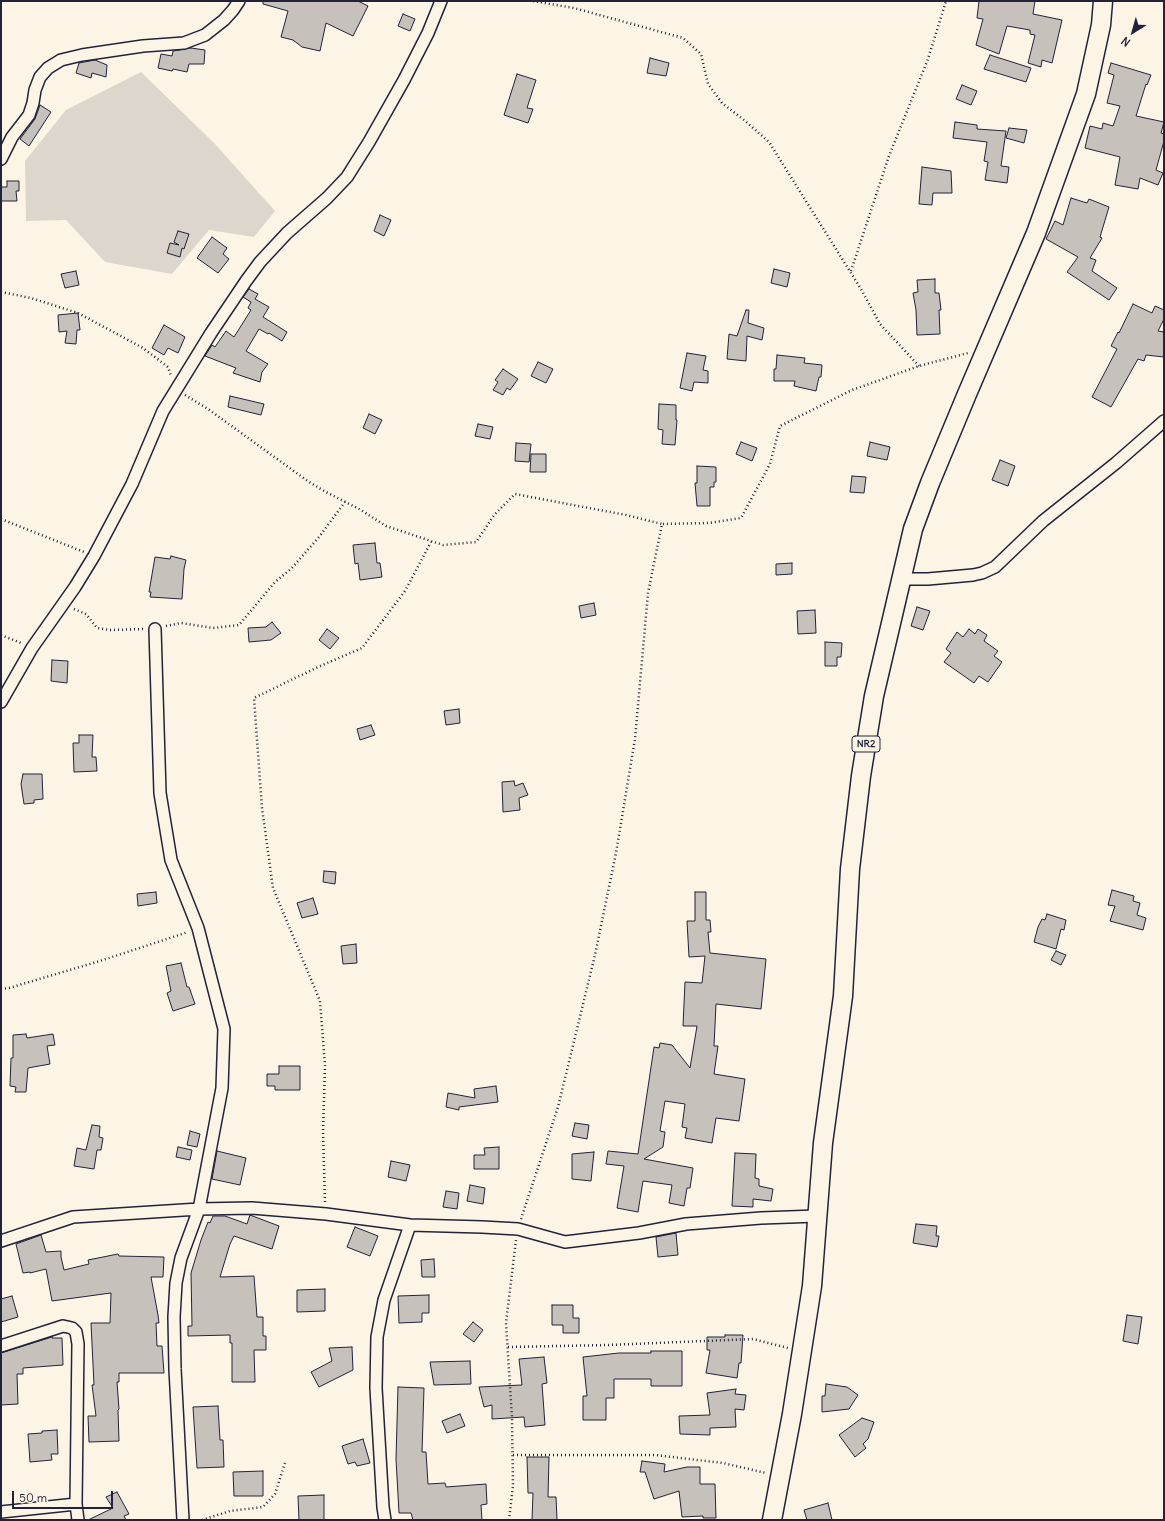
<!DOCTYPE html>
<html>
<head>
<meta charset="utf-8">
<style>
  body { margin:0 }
  #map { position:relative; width:1165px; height:1521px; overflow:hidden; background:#fcf5e5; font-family:Delius,sans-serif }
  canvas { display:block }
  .frame { position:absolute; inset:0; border:2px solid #22223b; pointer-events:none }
  .north { position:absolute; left:1113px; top:12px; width:40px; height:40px; -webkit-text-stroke:3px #fcf5e5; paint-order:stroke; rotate:217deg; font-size:11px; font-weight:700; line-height:16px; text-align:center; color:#22223b }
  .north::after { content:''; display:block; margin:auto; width:14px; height:18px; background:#22223b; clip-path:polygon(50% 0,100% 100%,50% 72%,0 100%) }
  .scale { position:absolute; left:12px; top:1491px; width:101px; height:18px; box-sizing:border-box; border:2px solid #22223b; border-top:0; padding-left:5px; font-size:12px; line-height:14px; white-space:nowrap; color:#22223b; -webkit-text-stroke:3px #fcf5e5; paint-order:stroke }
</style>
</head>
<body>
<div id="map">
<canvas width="1165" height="1521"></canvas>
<div class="frame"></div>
<div class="north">N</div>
<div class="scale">50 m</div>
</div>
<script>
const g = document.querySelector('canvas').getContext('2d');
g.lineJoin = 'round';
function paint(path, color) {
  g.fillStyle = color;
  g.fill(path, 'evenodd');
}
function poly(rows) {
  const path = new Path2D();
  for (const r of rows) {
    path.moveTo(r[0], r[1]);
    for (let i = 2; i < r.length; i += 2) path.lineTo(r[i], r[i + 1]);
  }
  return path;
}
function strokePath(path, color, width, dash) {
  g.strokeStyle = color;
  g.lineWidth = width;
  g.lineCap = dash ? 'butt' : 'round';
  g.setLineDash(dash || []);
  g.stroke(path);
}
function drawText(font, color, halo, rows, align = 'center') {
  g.font = font + ' Delius,sans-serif';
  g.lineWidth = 4;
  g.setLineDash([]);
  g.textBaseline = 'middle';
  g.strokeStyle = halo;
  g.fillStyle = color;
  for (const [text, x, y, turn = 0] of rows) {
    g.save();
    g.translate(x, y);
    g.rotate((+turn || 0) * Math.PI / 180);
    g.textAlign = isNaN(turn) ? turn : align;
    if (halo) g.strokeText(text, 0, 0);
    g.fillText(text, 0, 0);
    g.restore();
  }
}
paint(poly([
  [141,72,215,144,275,211,254,237,209,230,172,274,105,262,66,220,26,221,25,161,66,110]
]), '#dcd6cc');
const building = poly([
  [263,1,358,1,368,6,353,36,326,23,320,51,302,47,293,40,281,37,288,11,263,4,263,1],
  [979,1,1035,1,1033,14,1062,20,1052,63,1042,60,1041,67,1028,63,1035,35,1030,34,1030,30,1007,26,999,54,976,45,983,19,977,18,979,1],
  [403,14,415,19,410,31,398,26,403,14],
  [191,48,205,50,204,64,189,64,187,72,173,69,172,71,158,68,161,54,172,56,173,51,191,48],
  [990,55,1031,68,1026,82,984,69,990,55],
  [650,58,669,63,666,76,647,73,650,58],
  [95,60,107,65,106,77,92,73,91,78,76,73,79,63,95,60],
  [1111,63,1151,75,1147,85,1146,84,1136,116,1164,122,1161,133,1164,134,1164,141,1156,170,1163,173,1158,185,1140,178,1138,189,1115,185,1120,157,1085,148,1090,126,1102,129,1103,123,1113,126,1120,106,1107,103,1114,75,1108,73,1111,63],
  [517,74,536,80,527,108,533,109,528,123,504,115,517,74],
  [962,85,977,91,971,105,956,99,962,85],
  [40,105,51,112,29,146,20,139,35,119,40,105],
  [955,122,977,125,977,129,1006,131,1001,166,1009,167,1007,183,985,180,988,162,984,161,987,142,953,138,955,122],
  [1009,128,1027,130,1024,143,1006,138,1009,128],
  [922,167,951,171,952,193,933,193,932,205,919,204,922,167],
  [7,181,19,181,19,191,16,191,17,201,1,201,1,187,7,187,7,181],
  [1071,198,1087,203,1089,199,1109,207,1100,237,1102,238,1090,258,1096,260,1092,271,1117,288,1109,300,1067,272,1078,257,1046,239,1055,221,1063,225,1071,198],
  [380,215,391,220,384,236,374,231,380,215],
  [178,231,189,234,184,249,182,248,180,257,167,253,170,243,179,245,174,242,178,231],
  [212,237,227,248,223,254,229,259,218,273,197,258,212,237],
  [774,269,790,273,787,287,771,283,774,269],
  [76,271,79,285,65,288,61,274,76,271],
  [935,279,935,293,939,293,941,310,939,310,940,334,917,335,916,310,913,293,918,292,917,280,935,279],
  [249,289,258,294,255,299,269,307,263,317,287,332,282,341,269,333,268,334,259,329,246,351,268,364,262,372,260,382,233,373,236,368,205,356,212,345,215,347,226,331,234,337,251,310,248,308,251,302,243,297,249,289],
  [1133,304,1152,313,1155,306,1164,310,1164,319,1158,331,1164,332,1164,357,1146,355,1144,361,1138,359,1111,407,1092,397,1117,349,1111,346,1118,332,1119,333,1133,304],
  [746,310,749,310,748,323,764,328,762,340,747,336,746,361,727,359,729,334,737,336,746,310],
  [78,313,80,330,77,330,76,344,65,343,67,331,59,332,58,315,78,313],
  [164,325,185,337,178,353,168,348,164,355,152,348,164,325],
  [687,353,706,356,703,370,708,371,708,383,694,382,692,391,680,388,687,353],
  [777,355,805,358,804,363,822,365,821,377,819,377,816,391,794,386,795,381,774,381,774,369,776,369,777,355],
  [538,362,553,369,546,383,531,376,538,362],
  [503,369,518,379,510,390,507,388,503,395,493,390,498,382,495,380,503,369],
  [230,396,264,404,261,415,228,407,230,396],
  [659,404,676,405,676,420,677,420,675,445,662,444,663,430,658,429,659,404],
  [369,414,382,420,375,434,363,428,369,414],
  [478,424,493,427,490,439,475,436,478,424],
  [741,442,757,448,752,461,736,454,741,442],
  [870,442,890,447,887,460,867,456,870,442],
  [516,443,531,444,529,462,515,461,516,443],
  [531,454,546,454,546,472,530,472,531,454],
  [1000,460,1015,466,1008,486,992,480,1000,460],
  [697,466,716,467,716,482,714,482,714,487,710,487,710,506,697,506,695,483,697,483,697,466],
  [852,476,866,477,864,493,850,492,852,476],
  [375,543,377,563,380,563,382,577,360,580,358,563,355,564,353,545,375,543],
  [171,556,186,560,184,569,182,599,150,597,151,592,149,592,155,557,170,559,171,556],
  [792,563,792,574,776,575,776,564,792,563],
  [594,603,596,615,581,618,579,606,594,603],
  [917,607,930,611,923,630,911,626,917,607],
  [815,610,816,633,798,634,797,611,815,610],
  [272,622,281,633,271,640,249,642,248,628,266,627,272,622],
  [327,629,339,638,330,649,319,640,327,629],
  [969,629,975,634,978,629,987,635,984,641,998,651,994,656,1002,662,988,682,979,676,974,683,944,662,951,653,946,649,957,632,963,637,969,629],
  [825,642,842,643,841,657,837,657,837,666,825,666,825,642],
  [52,660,68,661,67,683,51,681,52,660],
  [459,709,460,723,446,725,444,711,459,709],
  [371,725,375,735,360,740,357,729,371,725],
  [79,735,93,735,92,757,96,757,97,771,74,772,73,743,79,743,79,735],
  [23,774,42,774,43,799,34,800,34,803,24,804,21,784,23,774],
  [514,781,515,786,523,783,528,795,519,798,520,810,503,812,502,782,514,781],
  [324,871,336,872,335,884,323,882,324,871],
  [1112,890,1134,896,1133,901,1140,903,1137,915,1146,918,1143,930,1110,921,1115,906,1108,905,1112,890],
  [156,892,157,903,138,906,137,894,156,892],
  [695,892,706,892,706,920,710,920,711,932,708,932,710,953,766,959,761,1009,716,1004,714,1046,718,1046,714,1074,745,1079,739,1121,716,1118,712,1143,685,1138,687,1128,682,1127,685,1104,665,1101,660,1131,665,1132,663,1147,644,1159,693,1168,690,1188,687,1188,684,1206,669,1203,672,1185,643,1181,638,1212,617,1208,624,1166,606,1164,608,1151,638,1154,654,1047,659,1048,660,1043,672,1045,690,1068,697,1026,683,1026,685,982,702,983,705,956,689,957,687,921,695,921,695,892],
  [313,898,318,914,302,918,297,903,313,898],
  [1047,914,1066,920,1064,930,1061,929,1056,949,1034,942,1038,927,1042,919,1045,920,1047,914],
  [356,944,357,963,343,964,341,946,356,944],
  [1056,951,1066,955,1061,965,1051,960,1056,951],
  [181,963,187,987,189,987,195,1004,173,1011,167,993,171,991,166,966,181,963],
  [26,1034,27,1038,53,1034,55,1045,47,1046,50,1064,28,1068,26,1092,15,1092,16,1087,10,1086,11,1058,13,1058,13,1035,26,1034],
  [279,1066,300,1066,300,1090,275,1090,275,1086,267,1086,267,1074,279,1074,279,1066],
  [496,1086,498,1102,459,1107,459,1110,446,1107,448,1093,475,1098,474,1089,496,1086],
  [575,1123,589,1125,587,1139,572,1136,575,1123],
  [92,1125,100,1126,99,1137,103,1138,101,1150,97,1150,94,1169,74,1166,77,1148,86,1150,92,1125],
  [190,1131,200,1134,197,1147,187,1145,190,1131],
  [178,1147,192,1150,190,1160,176,1157,178,1147],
  [499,1147,499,1169,474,1169,474,1155,485,1155,484,1148,499,1147],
  [217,1151,246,1158,240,1185,212,1179,217,1151],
  [594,1152,591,1181,572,1179,572,1154,594,1152],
  [735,1153,756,1154,755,1178,759,1179,759,1186,773,1189,771,1201,753,1199,753,1207,732,1206,735,1153],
  [391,1161,410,1165,406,1181,388,1177,391,1161],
  [470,1185,485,1188,483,1204,467,1201,470,1185],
  [446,1191,459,1193,457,1209,443,1207,446,1191],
  [250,1215,279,1226,272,1249,234,1236,230,1244,220,1277,254,1276,257,1317,263,1317,263,1336,266,1336,266,1350,254,1350,255,1382,232,1382,232,1343,230,1343,230,1335,188,1336,188,1326,192,1326,191,1273,201,1240,208,1222,210,1223,213,1216,225,1216,247,1224,250,1215],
  [916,1224,937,1226,936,1236,939,1236,937,1247,913,1243,916,1224],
  [355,1227,378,1236,370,1256,347,1247,355,1227],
  [676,1233,678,1255,658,1257,656,1237,676,1233],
  [41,1235,46,1252,61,1251,61,1257,64,1270,89,1264,88,1260,118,1254,119,1256,164,1257,163,1277,151,1277,158,1315,159,1323,156,1323,157,1346,162,1346,164,1373,119,1373,119,1382,117,1382,119,1409,118,1410,119,1441,89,1442,88,1416,96,1416,92,1385,94,1385,91,1323,110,1323,111,1293,52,1301,46,1269,30,1273,30,1272,23,1273,16,1244,41,1235],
  [434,1259,435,1277,422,1277,421,1260,434,1259],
  [325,1289,325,1311,297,1312,297,1290,325,1289],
  [429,1295,429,1313,422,1313,422,1322,399,1323,398,1296,429,1295],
  [12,1296,18,1317,1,1322,1,1299,12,1296],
  [552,1305,573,1305,573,1318,579,1318,579,1333,563,1333,563,1325,552,1325,552,1305],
  [1127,1315,1142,1317,1138,1344,1123,1341,1127,1315],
  [473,1322,483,1330,474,1342,463,1334,473,1322],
  [725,1335,743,1335,741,1363,739,1363,737,1378,706,1373,710,1350,707,1350,707,1337,725,1337,725,1335],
  [52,1337,52,1338,62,1338,63,1365,23,1368,23,1374,17,1374,18,1404,1,1405,1,1353,52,1337],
  [352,1347,353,1370,319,1387,311,1372,332,1361,329,1348,352,1347],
  [651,1351,682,1351,682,1386,651,1386,651,1379,614,1379,614,1398,606,1398,606,1420,583,1420,583,1396,587,1396,583,1357,619,1353,651,1353,651,1351],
  [544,1357,547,1383,542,1384,545,1425,525,1427,524,1417,492,1419,492,1405,484,1407,479,1387,522,1385,519,1359,544,1357],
  [470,1361,471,1384,434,1385,430,1362,470,1361],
  [826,1384,847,1387,858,1395,849,1409,822,1412,822,1396,825,1396,826,1384],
  [398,1387,424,1388,422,1452,426,1452,428,1484,445,1483,446,1487,486,1484,487,1504,481,1505,482,1520,413,1520,411,1513,399,1513,396,1459,398,1387],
  [736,1389,735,1394,746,1395,744,1410,735,1409,736,1427,710,1428,710,1435,680,1434,679,1416,710,1415,707,1393,736,1389],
  [218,1406,220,1440,223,1440,224,1467,197,1468,193,1407,218,1406],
  [460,1414,465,1426,447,1433,442,1421,460,1414],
  [862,1418,874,1422,868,1439,863,1444,866,1448,855,1457,839,1435,862,1418],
  [57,1430,58,1454,51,1454,52,1460,30,1462,28,1434,42,1433,42,1431,57,1430],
  [363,1439,370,1463,357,1466,355,1462,348,1464,342,1446,363,1439],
  [527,1457,549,1457,548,1497,556,1497,557,1520,532,1520,533,1493,528,1493,527,1457],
  [642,1461,665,1464,664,1472,687,1467,700,1467,700,1484,715,1484,716,1518,703,1518,703,1516,682,1517,679,1491,654,1499,645,1472,640,1472,642,1461],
  [263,1471,263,1496,234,1496,233,1472,263,1471],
  [117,1492,129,1514,124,1516,126,1520,88,1520,113,1508,106,1497,117,1492],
  [324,1495,324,1520,299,1520,298,1496,324,1495],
  [828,1503,832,1520,807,1520,804,1510,828,1503]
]);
paint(building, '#c6c1bb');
strokePath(building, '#22223b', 1);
const minor = poly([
  [1,159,12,137,29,115,33,103,35,90,40,77,48,68,61,60,82,55,143,46,184,43,205,35,224,20,233,10,239,1],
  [902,579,928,579,973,575,982,573,995,567,1043,521,1116,463,1164,421],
  [155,629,160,793,171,860,198,928,224,1029,222,1088,199,1209,181,1258,176,1283,174,1317,175,1369,183,1520],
  [1,702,32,648,75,587,94,556,132,484,163,411,211,333,246,281,260,262,287,233,327,198,347,177,369,142,404,80,428,33,441,1],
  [1,1241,73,1217,199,1209,252,1208,326,1214,410,1225,482,1227,518,1229,565,1242,639,1233,686,1224,761,1218,817,1216],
  [1,1346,63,1326,72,1328,76,1332,78,1344,76,1504,78,1520],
  [1,1512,76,1504],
  [385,1520,383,1507,376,1388,377,1337,384,1300,410,1225]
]);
const trunk = poly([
  [772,1520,792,1414,812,1286,823,1143,843,996,850,869,861,776,874,696,913,529,930,483,967,394,1036,233,1086,94,1101,25,1103,1]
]);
strokePath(minor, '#22223b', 14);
strokePath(trunk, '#22223b', 21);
strokePath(poly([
  [533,1,574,8,683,38,701,54,708,84,722,103,744,120,769,142,861,289,880,324,919,366],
  [851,271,889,156,928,59,946,1],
  [1,292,31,298,78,313,143,348,168,367,171,376],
  [185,395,208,409,309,482,326,492,361,510,386,526,443,545,476,542,495,514,515,494,626,515,662,524],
  [1,519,84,552],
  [74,609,86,614,97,628,110,630,145,629],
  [166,626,181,623,213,628,239,625,275,582,291,569,319,537,345,502],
  [1,635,21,643],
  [1,989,9,988,100,961,188,932],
  [325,1202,323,1132,325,1066,320,1001,273,888,262,808,254,698,318,667,362,648,405,591,431,542],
  [521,1219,558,1107,595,955,616,853,635,739,648,593,662,524,709,523,741,518,770,464,780,426,852,390,919,366,968,353],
  [508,1347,608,1345,753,1339,788,1348],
  [513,1455,655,1455,723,1463,766,1473],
  [202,1520,230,1511,263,1507,275,1494,285,1463],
  [509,1520,513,1486,512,1418,506,1323,516,1240]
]), '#22223b', 2.5, [1, 3]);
strokePath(minor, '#fcf5e5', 11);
strokePath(trunk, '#fcf5e5', 18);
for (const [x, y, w] of [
  [866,744,28]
]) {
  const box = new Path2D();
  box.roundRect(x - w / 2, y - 8, w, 16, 3);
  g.fillStyle = '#fcf5e5';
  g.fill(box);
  strokePath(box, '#22223b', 1);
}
drawText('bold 10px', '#22223b', null, [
  ["NR2",866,744]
]);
</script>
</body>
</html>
